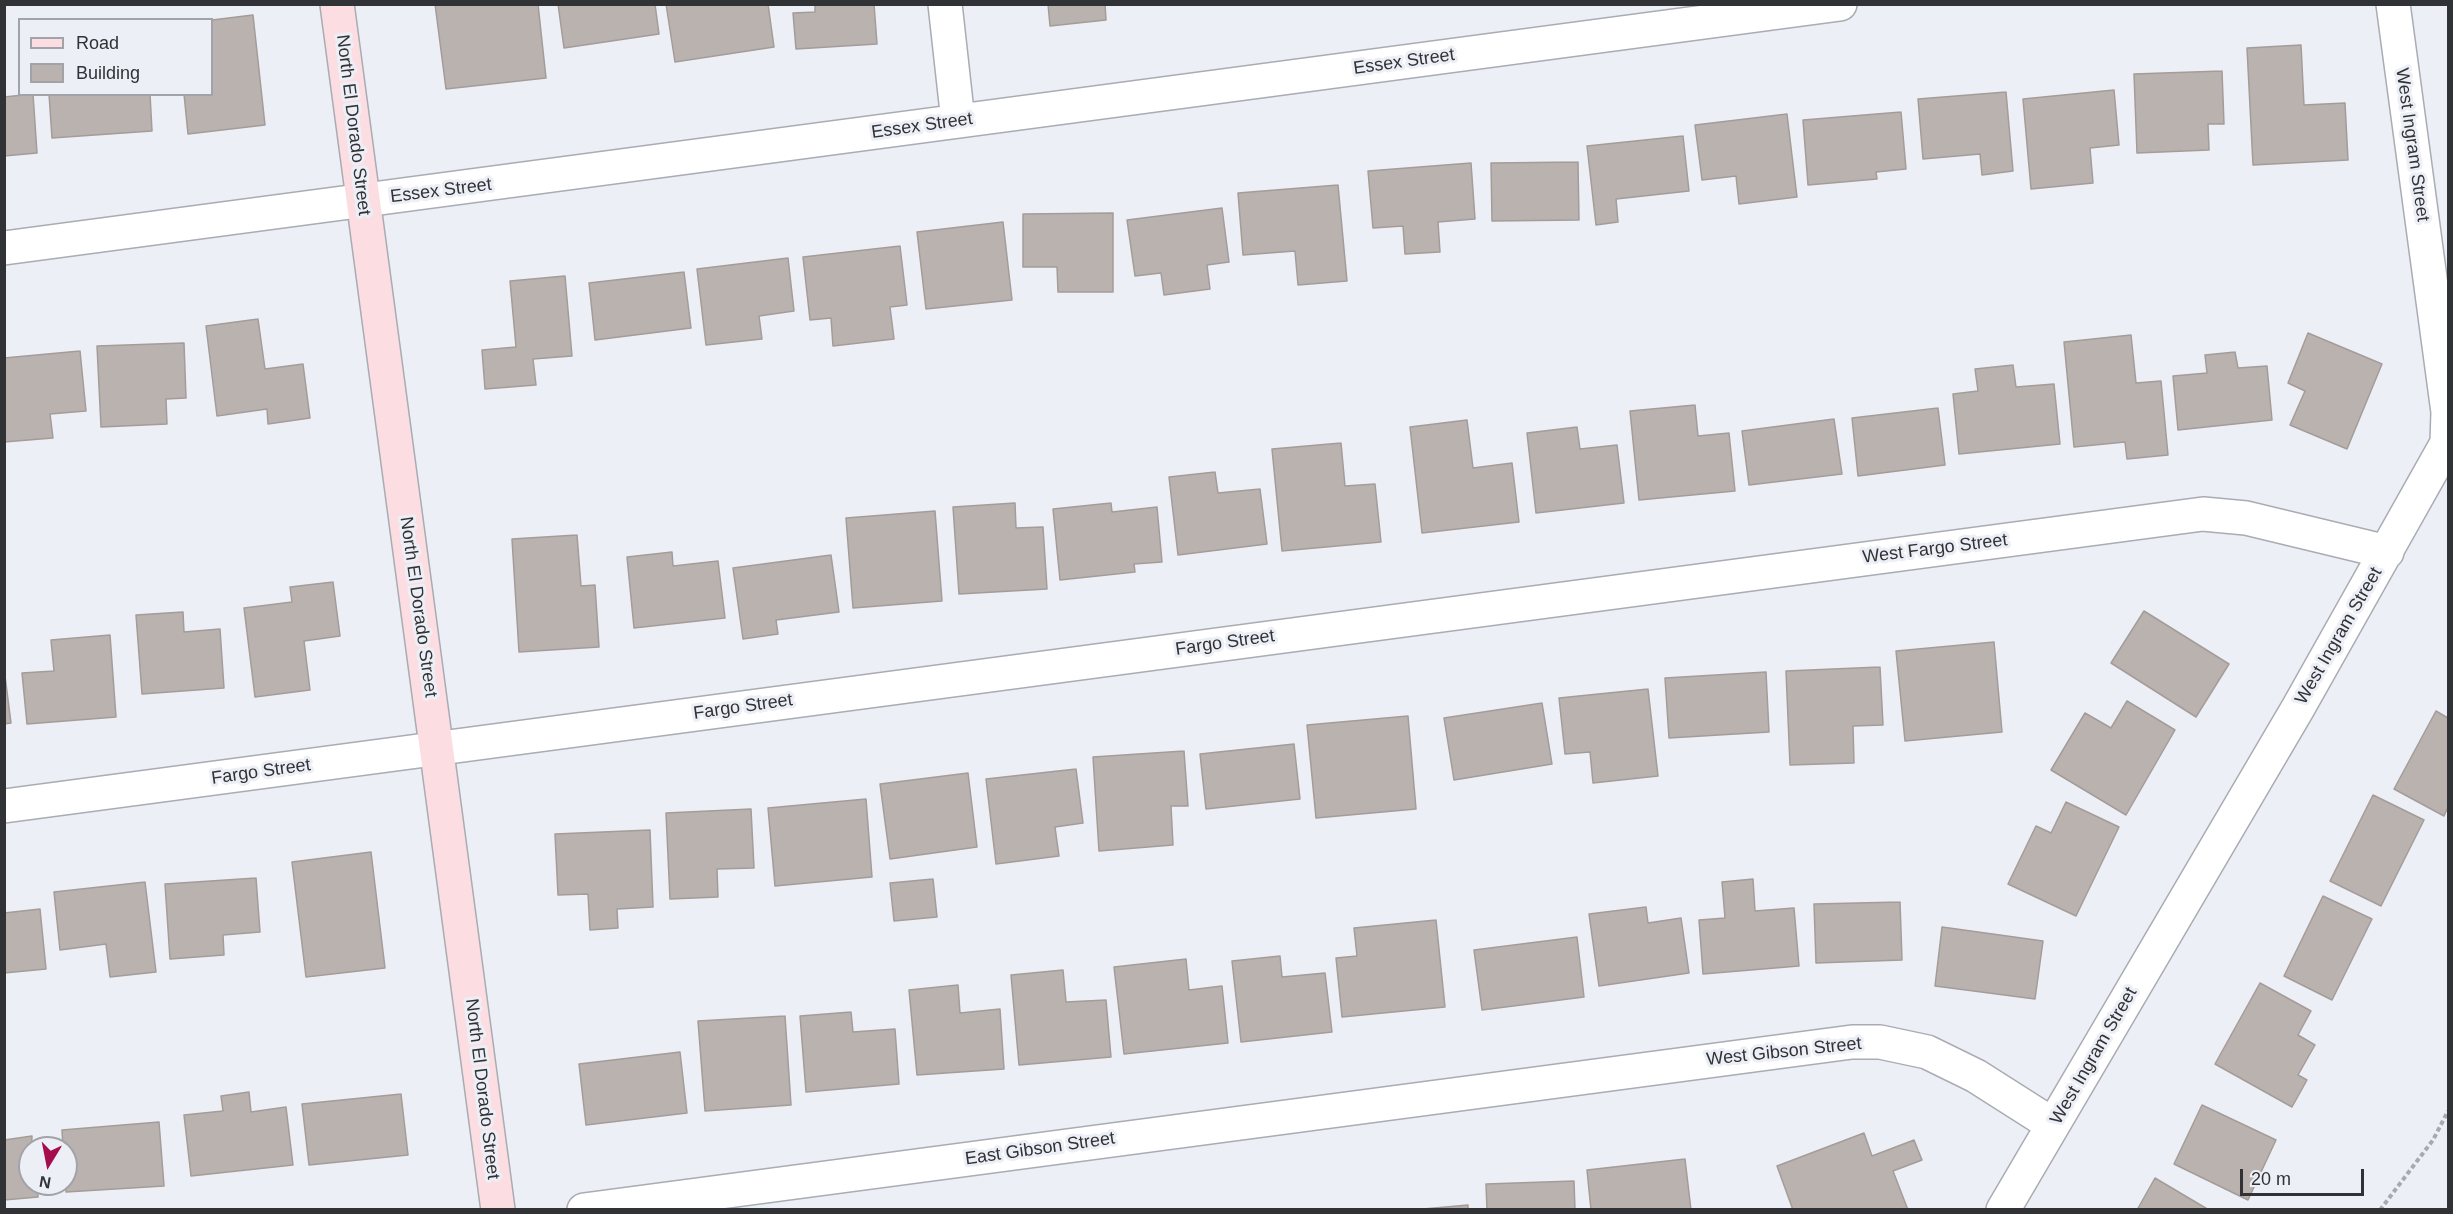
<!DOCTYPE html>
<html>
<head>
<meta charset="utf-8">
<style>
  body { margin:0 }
  #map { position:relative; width:2453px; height:1214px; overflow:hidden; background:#edeff7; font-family:Arial,sans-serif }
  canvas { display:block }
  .frame { position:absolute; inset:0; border:6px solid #313235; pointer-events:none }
  .legend { position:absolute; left:18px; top:18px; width:195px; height:78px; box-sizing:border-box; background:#edeff7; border:2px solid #a2a3a9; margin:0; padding:8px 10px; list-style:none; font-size:18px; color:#313235 }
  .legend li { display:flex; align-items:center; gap:12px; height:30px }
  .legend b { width:30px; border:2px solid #a2a3a9 }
  .north { position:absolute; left:18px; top:1136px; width:60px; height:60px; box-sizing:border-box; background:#edeff7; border:2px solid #a2a3a9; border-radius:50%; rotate:190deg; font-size:16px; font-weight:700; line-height:24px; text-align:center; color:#313235 }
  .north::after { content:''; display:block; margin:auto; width:21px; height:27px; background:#a40e4d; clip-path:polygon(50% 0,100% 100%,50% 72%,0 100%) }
  .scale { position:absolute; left:2240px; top:1169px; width:124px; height:27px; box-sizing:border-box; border:3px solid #313235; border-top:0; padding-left:8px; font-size:18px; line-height:21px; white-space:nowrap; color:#313235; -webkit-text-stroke:4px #edeff7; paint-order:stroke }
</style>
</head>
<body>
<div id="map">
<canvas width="2453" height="1214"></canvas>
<div class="frame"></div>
<ul class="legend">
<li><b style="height:8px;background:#fcdde1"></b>Road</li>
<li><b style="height:16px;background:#bab2af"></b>Building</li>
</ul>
<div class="north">N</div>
<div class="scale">20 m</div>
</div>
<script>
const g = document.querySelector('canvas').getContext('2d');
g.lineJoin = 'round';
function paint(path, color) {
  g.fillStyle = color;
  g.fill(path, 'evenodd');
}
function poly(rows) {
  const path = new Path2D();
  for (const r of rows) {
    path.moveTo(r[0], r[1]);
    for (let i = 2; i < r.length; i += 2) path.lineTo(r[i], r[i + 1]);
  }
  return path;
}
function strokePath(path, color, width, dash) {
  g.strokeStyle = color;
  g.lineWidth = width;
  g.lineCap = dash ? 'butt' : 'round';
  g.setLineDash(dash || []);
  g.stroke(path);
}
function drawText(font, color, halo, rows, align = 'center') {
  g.font = font + ' Arial,sans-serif';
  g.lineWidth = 6;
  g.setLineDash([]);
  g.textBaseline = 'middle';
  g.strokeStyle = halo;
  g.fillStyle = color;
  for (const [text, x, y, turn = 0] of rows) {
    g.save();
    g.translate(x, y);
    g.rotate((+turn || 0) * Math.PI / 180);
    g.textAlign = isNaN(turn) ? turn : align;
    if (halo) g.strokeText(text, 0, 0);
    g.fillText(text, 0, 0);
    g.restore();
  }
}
const building = poly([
  [435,4,538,4,546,78,446,89,435,4],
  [558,4,655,4,659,34,564,48,558,4],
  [666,4,768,4,774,47,675,62,666,4],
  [815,4,874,4,877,44,796,49,793,13,815,12,815,4],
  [1048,4,1105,4,1106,20,1050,26,1048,4],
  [253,15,265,125,188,134,184,94,212,94,212,20,253,15],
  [2301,45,2304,105,2345,103,2348,160,2253,165,2247,48,2301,45],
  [2222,71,2224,124,2208,124,2209,150,2137,153,2134,74,2222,71],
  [2114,90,2119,145,2090,148,2093,183,2031,189,2023,99,2114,90],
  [2006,92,2013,171,1982,175,1980,154,1923,159,1918,99,2006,92],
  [33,94,37,153,4,156,4,97,33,94],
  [49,94,150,94,152,131,52,138,49,94],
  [1901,112,1906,169,1876,172,1877,179,1808,185,1803,120,1901,112],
  [1787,114,1797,197,1739,204,1736,176,1702,180,1695,125,1787,114],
  [1683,136,1689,191,1616,199,1618,222,1596,225,1587,146,1683,136],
  [1578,162,1579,220,1492,221,1491,163,1578,162],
  [1471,163,1475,219,1438,222,1440,252,1405,254,1403,226,1373,228,1368,171,1471,163],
  [1338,185,1347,281,1298,285,1295,251,1243,255,1238,193,1338,185],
  [1222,208,1229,262,1207,265,1210,289,1164,295,1161,273,1135,276,1127,220,1222,208],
  [1113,213,1113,292,1058,292,1057,267,1023,267,1023,214,1113,213],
  [1003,222,1012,300,926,309,917,232,1003,222],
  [900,246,907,305,890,307,894,339,833,346,831,318,810,320,803,257,900,246],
  [788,258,794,311,759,316,762,339,706,345,697,269,788,258],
  [684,272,691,328,595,340,589,283,684,272],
  [565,276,572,356,533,359,536,385,485,389,482,350,516,347,510,281,565,276],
  [258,319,265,369,303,364,310,418,268,424,267,409,217,416,206,326,258,319],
  [2308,333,2382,364,2347,449,2290,425,2305,391,2288,383,2308,333],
  [2131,335,2136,383,2161,381,2168,455,2127,459,2125,442,2074,447,2064,342,2131,335],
  [184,343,186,398,166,399,167,424,101,427,97,346,184,343],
  [80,351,86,411,50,414,53,438,4,442,4,358,80,351],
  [2235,352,2238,368,2267,366,2272,420,2178,430,2173,376,2207,373,2205,355,2235,352],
  [2013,365,2016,387,2054,384,2060,444,1959,454,1953,394,1978,391,1975,369,2013,365],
  [1695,405,1698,436,1729,433,1735,491,1639,500,1630,411,1695,405],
  [1938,408,1945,465,1858,476,1852,418,1938,408],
  [1834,419,1842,474,1749,485,1742,431,1834,419],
  [1467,420,1473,468,1512,463,1519,522,1422,533,1410,427,1467,420],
  [1577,427,1580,449,1617,445,1624,503,1536,513,1527,433,1577,427],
  [1341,443,1345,486,1375,484,1381,542,1282,551,1272,449,1341,443],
  [1215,472,1218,493,1260,489,1267,544,1178,555,1169,477,1215,472],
  [1015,503,1016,528,1043,527,1047,589,959,594,953,507,1015,503],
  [1111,503,1112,512,1157,507,1162,562,1134,564,1135,572,1060,580,1053,509,1111,503],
  [935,511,942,601,853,608,846,518,935,511],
  [577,535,581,586,595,585,599,647,519,652,512,539,577,535],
  [672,552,673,566,718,561,725,618,634,628,627,557,672,552],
  [831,555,839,612,776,620,778,634,743,639,733,568,831,555],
  [333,582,340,636,304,641,310,690,255,697,244,608,292,602,290,587,333,582],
  [2144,611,2229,664,2196,717,2111,663,2144,611],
  [183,612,184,632,220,629,224,688,142,694,136,615,183,612],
  [110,635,116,717,27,724,22,673,54,671,51,640,110,635],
  [1994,642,2002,732,1905,741,1896,651,1994,642],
  [1880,667,1883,725,1853,726,1854,763,1790,765,1786,671,1880,667],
  [4,668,11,723,4,724,4,668],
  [1766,672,1769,732,1669,738,1665,678,1766,672],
  [1648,689,1658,776,1593,783,1590,752,1565,754,1559,698,1648,689],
  [2127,701,2175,730,2126,815,2051,770,2085,713,2111,728,2127,701],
  [1542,703,1552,764,1454,780,1444,718,1542,703],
  [2436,711,2448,718,2448,807,2444,816,2394,789,2436,711],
  [1408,716,1416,809,1316,818,1307,725,1408,716],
  [1294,744,1300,799,1206,809,1200,754,1294,744],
  [1184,751,1188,806,1171,806,1173,845,1099,851,1093,757,1184,751],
  [1076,769,1083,823,1055,827,1059,856,996,864,986,779,1076,769],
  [968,773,977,847,890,859,880,784,968,773],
  [2373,795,2424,820,2381,906,2330,881,2373,795],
  [866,799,872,877,775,886,768,808,866,799],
  [2066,802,2119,827,2076,916,2008,884,2036,826,2051,833,2066,802],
  [751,809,754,868,717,869,718,897,670,899,666,813,751,809],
  [650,830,653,907,617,909,618,928,590,930,588,894,558,895,555,834,650,830],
  [371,852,385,968,306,977,292,862,371,852],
  [256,878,260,932,223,935,224,955,170,959,165,884,256,878],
  [933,879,937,917,894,921,890,883,933,879],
  [1753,879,1755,911,1794,908,1799,966,1703,974,1699,920,1725,918,1722,882,1753,879],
  [145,882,156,972,110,977,106,944,60,950,54,892,145,882],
  [2323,896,2372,919,2332,1000,2284,976,2323,896],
  [1900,902,1902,960,1816,963,1814,904,1900,902],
  [1646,907,1648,923,1681,918,1689,973,1599,986,1589,914,1646,907],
  [40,909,46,969,4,973,4,913,40,909],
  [1436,920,1445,1007,1342,1017,1336,958,1357,956,1354,928,1436,920],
  [1942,927,2043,941,2035,999,1935,986,1942,927],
  [1577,937,1584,997,1482,1010,1474,950,1577,937],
  [1280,956,1282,977,1325,973,1332,1032,1241,1042,1232,961,1280,956],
  [1186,959,1189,990,1222,986,1228,1043,1124,1054,1114,967,1186,959],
  [1063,970,1066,1002,1106,1000,1111,1057,1019,1065,1011,975,1063,970],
  [2260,983,2311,1011,2298,1035,2315,1045,2298,1075,2307,1080,2292,1107,2215,1064,2260,983],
  [958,985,960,1013,1000,1009,1004,1069,917,1075,909,990,958,985],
  [851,1012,853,1032,895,1029,899,1084,806,1092,800,1016,851,1012],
  [785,1016,791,1105,705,1111,698,1021,785,1016],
  [680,1052,687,1113,586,1125,579,1064,680,1052],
  [249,1092,251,1112,286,1107,293,1165,191,1176,184,1115,223,1111,221,1096,249,1092],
  [401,1094,408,1155,309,1165,302,1104,401,1094],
  [2202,1105,2276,1140,2248,1200,2174,1164,2202,1105],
  [159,1122,164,1186,66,1192,66,1148,63,1148,62,1130,159,1122],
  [1864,1133,1872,1156,1914,1140,1922,1160,1893,1171,1908,1210,1793,1210,1777,1166,1864,1133],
  [32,1136,30,1184,37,1184,38,1197,4,1200,4,1140,32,1136],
  [1685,1159,1691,1210,1591,1210,1587,1170,1685,1159],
  [2155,1178,2209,1210,2137,1210,2155,1178],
  [1574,1181,1575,1210,1487,1210,1486,1184,1574,1181],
  [1468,1205,1468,1210,1412,1210,1468,1205]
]);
paint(building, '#bab2af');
strokePath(building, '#a49c98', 1.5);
const minor = poly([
  [945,4,958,121],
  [4,248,1840,4],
  [4,806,2203,514,2246,518,2387,552],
  [584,1210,1852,1042,1880,1042,1927,1052,1976,1076,2053,1125],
  [2003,1210,2298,708,2447,443,2448,412,2393,4]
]);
const secondary = poly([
  [337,4,498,1210]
]);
strokePath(minor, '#a9acb3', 36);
strokePath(secondary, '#a9acb3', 36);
strokePath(poly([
  [2380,1210,2433,1140,2448,1111]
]), '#a7a9af', 4, [4.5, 3]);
strokePath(minor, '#fff', 33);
strokePath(secondary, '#fcdde1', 33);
drawText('18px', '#313235', '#edeff7', [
  ["Essex Street",1404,62,-8],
  ["North El Dorado Street",353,125,83],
  ["Essex Street",922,126,-8],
  ["West Ingram Street",2412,145,82],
  ["Essex Street",441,191,-7],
  ["West Fargo Street",1935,549,-7],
  ["North El Dorado Street",418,607,82],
  ["West Ingram Street",2339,636,-60],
  ["Fargo Street",1225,643,-8],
  ["Fargo Street",743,707,-8],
  ["Fargo Street",261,772,-8],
  ["West Gibson Street",1784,1052,-6],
  ["West Ingram Street",2094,1056,-60],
  ["North El Dorado Street",482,1089,83],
  ["East Gibson Street",1040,1149,-8]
]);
</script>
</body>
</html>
